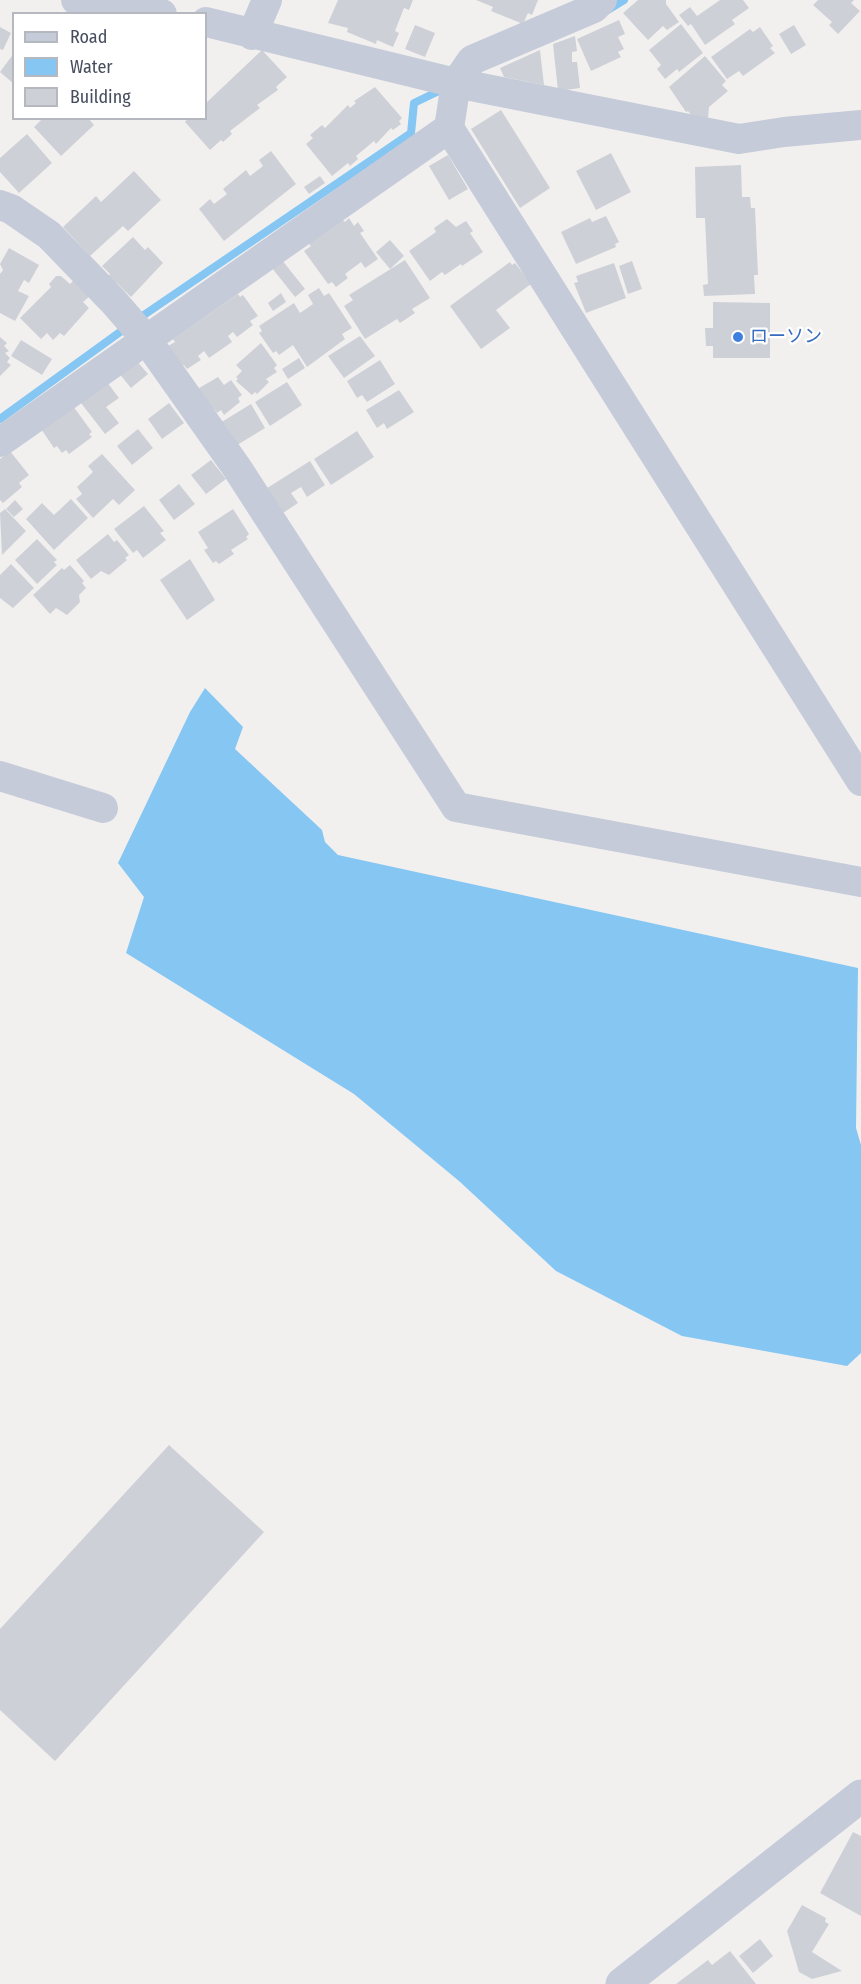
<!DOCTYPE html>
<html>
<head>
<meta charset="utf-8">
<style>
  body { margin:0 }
  #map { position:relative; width:861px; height:1984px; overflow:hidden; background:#f2f0ef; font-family:"Fira Sans Condensed",sans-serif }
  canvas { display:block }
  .legend { position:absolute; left:12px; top:12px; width:195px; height:108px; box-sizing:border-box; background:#fff; border:2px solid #b5b8bf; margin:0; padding:8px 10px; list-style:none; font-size:18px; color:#464e5e }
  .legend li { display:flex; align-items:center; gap:12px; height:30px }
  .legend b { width:30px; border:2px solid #b5b8bf }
</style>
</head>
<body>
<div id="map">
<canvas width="861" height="1984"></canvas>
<ul class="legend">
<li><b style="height:8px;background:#c5cbd8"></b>Road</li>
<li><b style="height:16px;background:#85c6f2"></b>Water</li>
<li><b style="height:16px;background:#ced0d7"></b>Building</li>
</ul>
</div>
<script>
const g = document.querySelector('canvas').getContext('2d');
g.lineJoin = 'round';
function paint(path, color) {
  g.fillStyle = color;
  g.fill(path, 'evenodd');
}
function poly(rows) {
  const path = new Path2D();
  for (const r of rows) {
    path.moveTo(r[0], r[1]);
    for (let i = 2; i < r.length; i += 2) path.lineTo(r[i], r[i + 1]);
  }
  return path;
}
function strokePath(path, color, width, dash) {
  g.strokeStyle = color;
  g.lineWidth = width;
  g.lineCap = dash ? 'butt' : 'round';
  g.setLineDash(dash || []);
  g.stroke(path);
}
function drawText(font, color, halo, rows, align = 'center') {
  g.font = font + ' "Fira Sans Condensed","Noto Sans JP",sans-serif';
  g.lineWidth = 4.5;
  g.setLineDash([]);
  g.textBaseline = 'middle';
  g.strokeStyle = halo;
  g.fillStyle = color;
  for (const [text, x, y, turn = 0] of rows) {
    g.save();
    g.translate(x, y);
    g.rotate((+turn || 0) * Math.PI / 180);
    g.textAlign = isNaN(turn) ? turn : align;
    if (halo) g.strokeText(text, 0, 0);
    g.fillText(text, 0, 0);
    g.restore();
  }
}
paint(poly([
  [205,688,243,727,235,749,322,830,325,842,338,855,858,968,856,1128,861,1145,861,1353,847,1366,682,1336,556,1271,459,1181,354,1094,126,953,144,897,118,863,190,712]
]), '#85c6f2');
strokePath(poly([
  [606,11,624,0],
  [0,419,138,319,411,133,414,103,443,89]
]), '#85c6f2', 8);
paint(poly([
  [338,0,413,0,409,10,404,8,395,31,399,33,393,47,377,40,376,44,347,32,348,28,328,23],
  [476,0,538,0,532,15,528,13,523,24,491,11,493,7],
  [638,0,666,0,666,4,679,22,667,30,663,26,648,40,623,13],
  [720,0,743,0,749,8,732,20,735,24,705,45,691,24,688,26,679,15,690,7,697,16],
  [818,0,854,0,851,3,860,11,838,34,829,25,832,22,813,5],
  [619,20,625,34,618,37,624,49,618,52,621,57,591,71,577,39],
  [681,24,703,53,679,72,677,69,665,79,657,69,661,65,649,50],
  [415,25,435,33,425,57,405,49],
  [794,25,806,45,791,54,779,34],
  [0,27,11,33,3,50,0,49],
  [760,27,773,46,770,48,775,53,743,76,739,71,727,79,711,57,750,29,753,32],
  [575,36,577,51,572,52,572,62,577,62,580,88,558,91,553,44],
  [262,50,287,77,276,87,278,90,257,105,260,108,230,131,232,134,223,142,221,140,210,150,185,122,188,118,206,118,206,103],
  [540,50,544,85,504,77,500,68],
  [14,53,14,84,0,72],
  [705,56,726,81,722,85,728,91,709,107,708,118,693,117,688,111,686,112,669,87],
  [375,87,402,118,399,121,401,124,393,130,391,128,376,144,374,141,356,156,358,159,350,166,348,163,332,176,306,144,313,138,310,135,322,125,325,128,348,105,350,108,356,103,354,101],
  [501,110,550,188,520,208,471,129],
  [43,118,88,118,94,125,61,156,34,127],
  [27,134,52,163,19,193,0,172,0,158],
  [271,151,296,184,224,241,199,209,210,199,214,204,227,194,223,189,246,170,250,176,263,166,259,160],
  [611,153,631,192,596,210,576,171],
  [448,155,468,189,449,200,429,166],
  [741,165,742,197,750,197,751,208,755,208,758,275,754,275,755,294,704,296,703,285,708,284,705,218,696,218,695,167],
  [134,171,161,200,128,231,123,226,90,256,63,227,96,196,101,202],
  [320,176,325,183,309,194,304,187],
  [606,216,619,242,615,244,616,247,576,264,561,232,590,218,592,222],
  [349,218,354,226,358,222,364,231,360,233,378,259,365,268,361,262,345,274,348,278,336,287,332,282,328,284,304,251,311,246,308,243,342,219,345,222],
  [447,219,456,227,466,221,473,231,470,233,483,252,462,266,461,264,445,275,442,272,430,281,409,251,436,232,434,228],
  [133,237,145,250,148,247,163,263,131,297,117,283,113,286,106,279,110,274,102,266],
  [390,240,404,256,390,269,376,252],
  [9,248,39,265,29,283,24,280,18,291,29,296,15,321,0,313,0,274,3,270,0,264],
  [282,260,305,289,295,297,272,268],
  [405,260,430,298,412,309,415,313,400,323,397,319,365,339,344,306,353,300,349,295],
  [632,261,642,289,628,294,619,266],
  [510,262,512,265,515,263,531,284,496,310,510,328,481,349,450,306],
  [614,263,626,298,586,313,574,283,578,282,576,276],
  [56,276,61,276,70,284,74,280,90,296,83,302,89,308,64,336,60,333,53,340,47,333,41,339,20,318,51,287,49,284],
  [319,288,324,296,329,293,352,328,342,334,345,339,307,367,293,345,279,355,276,351,273,353,259,333,262,331,259,326,294,303,300,313,313,304,308,295],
  [281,293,286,302,273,311,268,303],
  [238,294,240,297,243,295,258,316,250,321,253,325,237,337,233,332,228,336,232,342,209,358,204,351,198,356,201,360,187,369,184,365,181,367,168,346,175,342,173,339],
  [713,302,770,303,770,358,713,358,713,346,706,346,705,328,713,328],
  [360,336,375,356,344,378,328,356],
  [0,337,7,343,4,346,9,351,5,353,10,358,7,362,11,365,0,376],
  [21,340,52,359,42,375,11,356],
  [261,343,277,365,274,368,277,372,266,379,269,382,257,394,255,392,252,395,236,381,238,379,236,377,242,371,236,365],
  [299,358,305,368,288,379,282,369],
  [135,359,148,374,131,388,118,372],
  [380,360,395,384,367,402,362,395,357,398,347,381],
  [218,377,224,385,231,380,242,395,238,398,240,402,224,415,221,410,217,413,214,409,210,412,194,391],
  [107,382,119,398,106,407,119,423,105,434,81,403],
  [287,382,302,405,270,426,255,402],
  [399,390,414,412,387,429,384,423,377,428,366,410],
  [169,403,184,423,162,439,148,419],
  [251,404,265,428,234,447,220,423],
  [73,406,92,432,89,434,92,437,69,454,66,450,62,453,57,446,54,448,41,429],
  [138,429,153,448,132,465,117,446],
  [357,431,374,457,331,485,314,459],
  [10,451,29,475,19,483,22,487,3,503,0,500,0,459],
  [102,454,135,490,119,505,113,499,93,518,76,499,82,494,77,487,93,472,88,466],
  [211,460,226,479,206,494,191,475],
  [310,461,325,485,307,497,301,487,291,493,298,503,280,515,264,490],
  [179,484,195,504,174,520,159,500],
  [71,499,88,518,54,550,26,519,42,503,54,515],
  [15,500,23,509,14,517,6,509],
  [144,506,164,531,160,533,166,540,143,558,137,550,133,553,114,529],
  [5,509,26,531,2,555,0,513],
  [233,509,249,534,246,537,248,539,231,550,234,554,219,564,216,561,213,563,204,550,208,548,198,532],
  [108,534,114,542,117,540,129,555,125,558,127,560,109,575,101,571,91,579,76,560],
  [37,539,57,560,54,562,57,565,37,584,15,560],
  [190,559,215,600,187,620,160,580],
  [11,564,34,588,13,608,0,598,0,575],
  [70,565,84,581,82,583,86,588,79,595,80,602,67,615,56,608,50,614,33,595,62,568,64,570],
  [169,1445,264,1532,55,1761,0,1710,0,1629],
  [853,1832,861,1836,861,1916,820,1893],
  [802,1905,826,1918,825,1922,829,1924,812,1952,842,1971,812,1979,799,1972,787,1931],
  [760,1939,773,1956,753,1973,739,1956],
  [730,1951,756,1984,676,1984,708,1960,712,1965]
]), '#ced0d7');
strokePath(poly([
  [76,0,162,14],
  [602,0,594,8,472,60,456,83,449,128,861,781],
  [206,22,456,83,739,139,784,132,861,125],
  [252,35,267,0],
  [0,205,11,209,49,235,113,301,146,339,237,468,456,807,861,882],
  [0,442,449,128],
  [0,776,103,808]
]), '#c5cbd8', 30);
strokePath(poly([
  [622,1984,861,1796]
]), '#c5cbd8', 33);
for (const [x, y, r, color] of [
  [738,337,6,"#3f7fe0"]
]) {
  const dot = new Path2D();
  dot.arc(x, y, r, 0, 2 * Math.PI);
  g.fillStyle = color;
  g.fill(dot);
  strokePath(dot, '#fff', 2);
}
drawText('18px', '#366cbe', '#fff', [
  ["ローソン",750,337]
], 'left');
</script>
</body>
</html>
